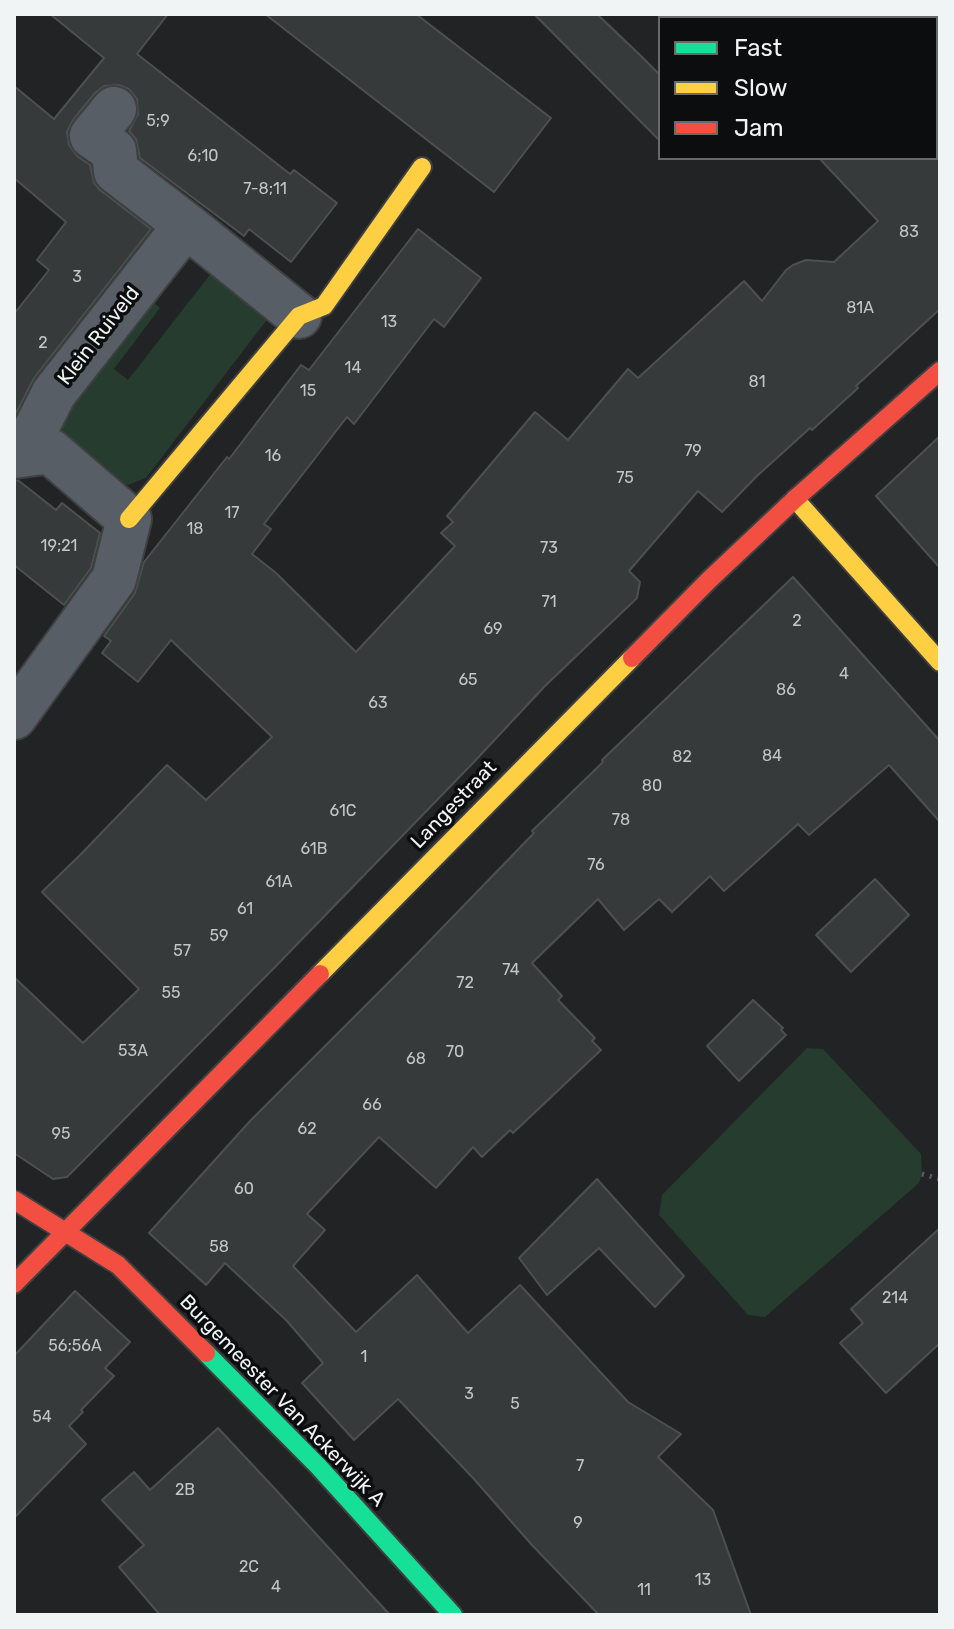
<!DOCTYPE html>
<html>
<head>
<meta charset="utf-8">
<style>
  body { margin:0 }
  #map { position:relative; width:954px; height:1629px; overflow:hidden; background:#212325; font-family:Rubik,sans-serif }
  canvas { display:block }
  .frame { position:absolute; inset:0; border:16px solid #f0f4f5; pointer-events:none }
  .legend { position:absolute; left:658px; top:16px; width:280px; height:144px; box-sizing:border-box; background:#0b0d0e; border:2px solid #67696a; margin:0; padding:10px 14px; list-style:none; font-size:24px; color:#f0f4f5 }
  .legend li { display:flex; align-items:center; gap:16px; height:40px }
  .legend b { width:40px; border:2px solid #67696a }
</style>
</head>
<body>
<div id="map">
<canvas width="954" height="1629"></canvas>
<div class="frame"></div>
<ul class="legend">
<li><b style="height:10px;background:#16e098"></b>Fast</li>
<li><b style="height:10px;background:#ffcf43"></b>Slow</li>
<li><b style="height:10px;background:#f24e42"></b>Jam</li>
</ul>
</div>
<script>
const g = document.querySelector('canvas').getContext('2d');
g.lineJoin = 'round';
function paint(path, color) {
  g.fillStyle = color;
  g.fill(path, 'evenodd');
}
function poly(rows) {
  const path = new Path2D();
  for (const r of rows) {
    path.moveTo(r[0], r[1]);
    for (let i = 2; i < r.length; i += 2) path.lineTo(r[i], r[i + 1]);
  }
  return path;
}
function strokePath(path, color, width, dash) {
  g.strokeStyle = color;
  g.lineWidth = width;
  g.lineCap = dash ? 'butt' : 'round';
  g.setLineDash(dash || []);
  g.stroke(path);
}
function drawText(font, color, halo, rows, align = 'center') {
  g.font = font + ' Rubik,sans-serif';
  g.lineWidth = 7;
  g.setLineDash([]);
  g.textBaseline = 'middle';
  g.strokeStyle = halo;
  g.fillStyle = color;
  for (const [text, x, y, turn = 0] of rows) {
    g.save();
    g.translate(x, y);
    g.rotate((+turn || 0) * Math.PI / 180);
    g.textAlign = isNaN(turn) ? turn : align;
    if (halo) g.strokeText(text, 0, 0);
    g.fillText(text, 0, 0);
    g.restore();
  }
}
paint(poly([
  [212,272,269,317,146,478,128,485,115,481,51,427,148,297,160,308,114,369,128,380],
  [807,1048,823,1049,921,1154,922,1174,919,1183,765,1317,748,1315,659,1215,662,1195]
]), '#263c2f');
const building = poly([
  [50,14,168,14,137,54,290,174,294,170,337,203,291,262,249,229,244,236,140,158,136,139,129,131,138,114,137,99,129,89,119,85,104,86,95,93,73,120,67,132,69,145,77,156,90,165,94,183,100,190,151,229,34,378,14,417,14,314,49,270,37,260,66,222,14,178,14,86,54,119,104,58,50,14],
  [265,14,416,14,551,118,494,192,265,14],
  [534,14,597,14,640,55,660,75,660,141,534,14],
  [819,158,940,158,940,309,856,386,858,388,812,430,810,428,757,476,722,512,698,491,629,571,640,582,637,598,545,686,473,763,276,966,67,1177,53,1179,14,1153,14,977,83,1043,139,989,42,892,81,854,167,765,206,800,272,737,171,640,138,682,102,653,111,641,104,636,135,593,144,562,227,457,229,459,301,365,309,370,418,229,481,278,444,327,434,319,354,424,347,417,264,524,271,529,252,554,276,573,356,652,455,546,441,533,453,522,447,516,535,412,568,440,628,369,638,378,744,281,762,301,786,270,793,265,806,260,834,262,878,221,819,158],
  [940,436,940,568,876,496,940,436],
  [14,480,19,481,56,510,62,503,100,533,91,568,64,605,14,565,14,480],
  [793,577,940,741,940,822,889,765,809,835,798,824,724,891,710,876,672,912,659,899,624,930,598,899,532,963,562,996,558,1000,595,1038,592,1041,601,1050,513,1133,510,1130,482,1157,473,1147,436,1188,379,1137,307,1214,325,1230,293,1266,356,1332,417,1275,468,1333,520,1285,628,1402,681,1434,658,1457,713,1510,751,1615,599,1615,531,1544,473,1478,398,1399,354,1440,302,1383,323,1363,287,1321,225,1263,206,1285,149,1233,250,1121,412,959,534,833,532,831,603,762,602,760,793,577],
  [875,879,909,915,851,972,816,935,875,879],
  [753,1000,783,1028,781,1030,786,1035,739,1081,707,1046,753,1000],
  [597,1179,684,1276,655,1307,599,1248,547,1295,519,1258,597,1179],
  [940,1228,940,1343,886,1393,840,1343,863,1323,851,1309,940,1228],
  [75,1291,130,1342,105,1368,114,1376,81,1410,83,1412,69,1426,86,1444,14,1518,14,1356,75,1291],
  [218,1428,276,1490,390,1615,160,1615,119,1567,144,1545,102,1500,134,1472,150,1490,218,1428]
]);
paint(building, '#373a3a');
strokePath(building, '#4d4f50', 2);
const street = poly([
  [114,109,92,136,114,151,116,171,186,225],
  [23,454,54,393,186,225,299,316],
  [14,456,50,451,129,519,114,579,14,717]
]);
const fast = poly([
  [206,1353,318,1466,453,1615]
]);
const slow = poly([
  [795,499,940,662],
  [129,519,299,316,324,306,422,167],
  [320,974,632,658]
]);
const jam = poly([
  [632,658,709,580,795,499,940,371],
  [14,1200,118,1265,206,1353],
  [14,1284,320,974]
]);
strokePath(street, '#3f4041', 48);
strokePath(fast, '#3f4041', 22);
strokePath(slow, '#3f4041', 22);
strokePath(jam, '#3f4041', 22);
strokePath(poly([
  [922,1174,940,1179]
]), '#5d6166', 5, [2, 6]);
strokePath(street, '#585e66', 44);
strokePath(fast, '#16e098', 18);
strokePath(slow, '#ffcf43', 18);
strokePath(jam, '#f24e42', 18);
drawText('16px', '#c2c6c6', null, [
  ["5;9",158,121],
  ["6;10",203,156],
  ["7-8;11",265,189],
  ["83",909,232],
  ["3",77,277],
  ["81A",860,308],
  ["13",389,322],
  ["2",43,343],
  ["14",353,368],
  ["81",757,382],
  ["15",308,391],
  ["79",693,451],
  ["16",273,456],
  ["75",625,478],
  ["17",232,513],
  ["18",195,529],
  ["19;21",59,546],
  ["73",549,548],
  ["71",549,602],
  ["2",797,621],
  ["69",493,629],
  ["4",844,674],
  ["65",468,680],
  ["86",786,690],
  ["63",378,703],
  ["84",772,756],
  ["82",682,757],
  ["80",652,786],
  ["61C",343,811],
  ["78",621,820],
  ["61B",314,849],
  ["76",596,865],
  ["61A",279,882],
  ["61",245,909],
  ["59",219,936],
  ["57",182,951],
  ["74",511,970],
  ["72",465,983],
  ["55",171,993],
  ["53A",133,1051],
  ["70",455,1052],
  ["68",416,1059],
  ["66",372,1105],
  ["62",307,1129],
  ["95",61,1134],
  ["60",244,1189],
  ["58",219,1247],
  ["214",895,1298],
  ["56;56A",75,1346],
  ["1",364,1357],
  ["3",469,1394],
  ["5",515,1404],
  ["54",42,1417],
  ["7",580,1466],
  ["2B",185,1490],
  ["9",578,1523],
  ["2C",249,1567],
  ["13",703,1580],
  ["4",276,1587],
  ["11",644,1590]
]);
drawText('20px', '#f0f4f5', '#0b0d0e', [
  ["Klein Ruiveld",99,336,-52],
  ["Langestraat",454,805,-46],
  ["Burgemeester Van Ackerwijk A",282,1401,46]
]);
</script>
</body>
</html>
